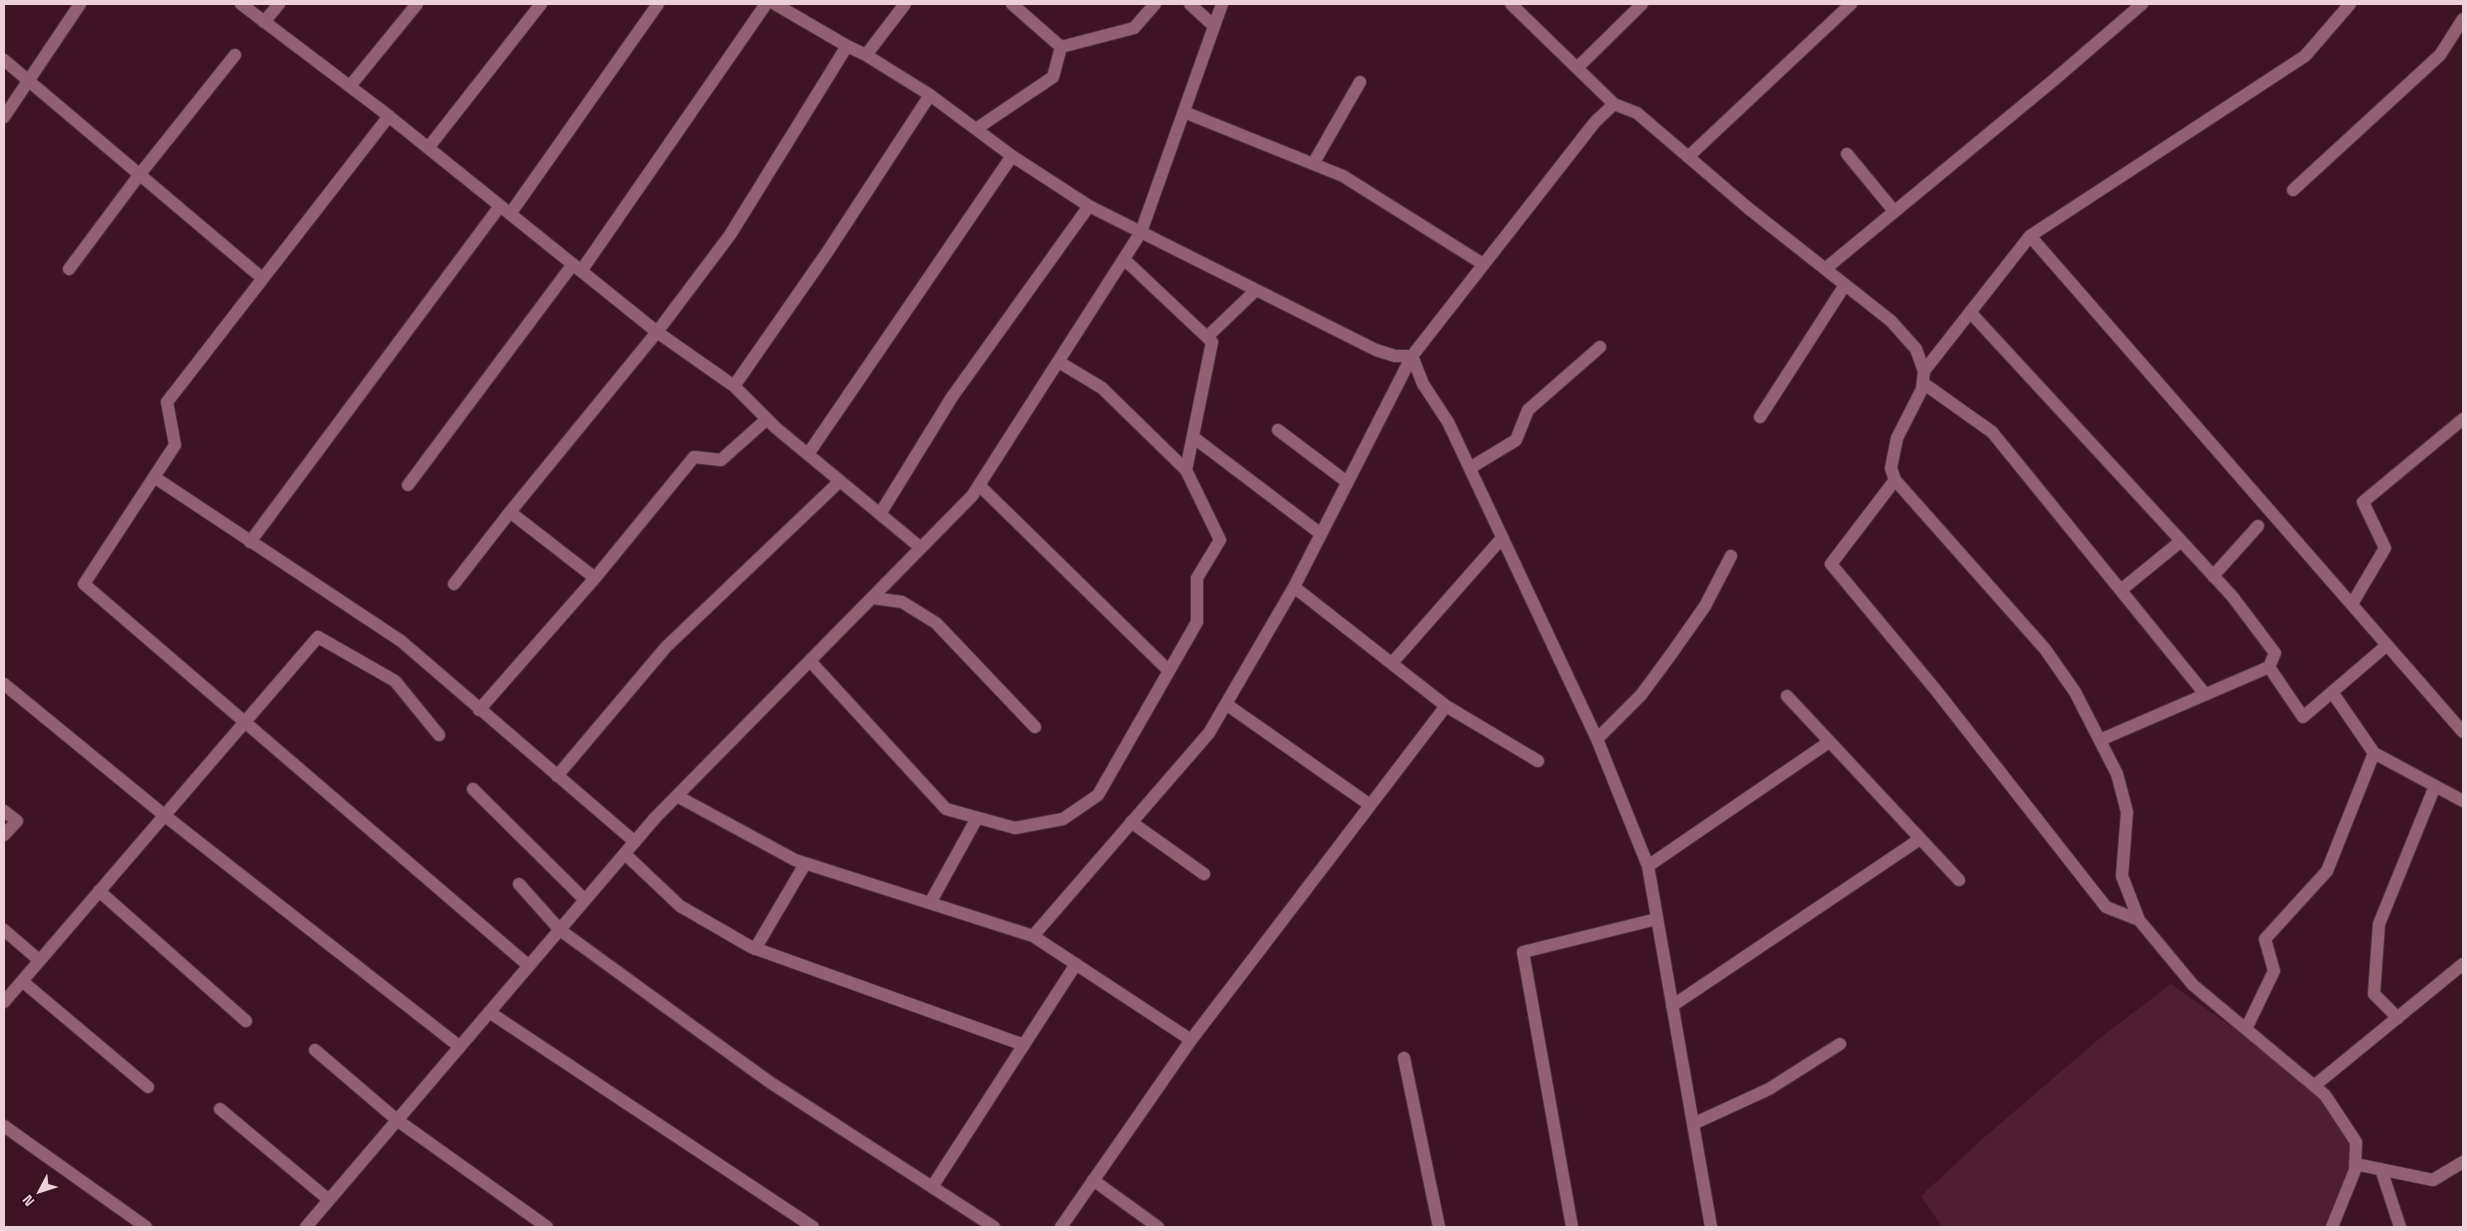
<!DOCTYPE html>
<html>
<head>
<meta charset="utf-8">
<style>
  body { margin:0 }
  #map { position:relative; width:2467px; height:1231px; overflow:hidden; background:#3e1425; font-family:"Space Grotesk",sans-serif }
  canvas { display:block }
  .frame { position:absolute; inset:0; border:5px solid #edd0d9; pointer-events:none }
  .north { position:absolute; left:15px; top:1166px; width:50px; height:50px; -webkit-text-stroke:4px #330a1c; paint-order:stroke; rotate:230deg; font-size:14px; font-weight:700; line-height:20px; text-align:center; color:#edd0d9 }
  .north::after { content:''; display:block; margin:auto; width:18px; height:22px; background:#edd0d9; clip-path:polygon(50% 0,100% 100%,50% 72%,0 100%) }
</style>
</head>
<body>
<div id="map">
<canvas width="2467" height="1231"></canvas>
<div class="frame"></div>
<div class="north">N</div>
</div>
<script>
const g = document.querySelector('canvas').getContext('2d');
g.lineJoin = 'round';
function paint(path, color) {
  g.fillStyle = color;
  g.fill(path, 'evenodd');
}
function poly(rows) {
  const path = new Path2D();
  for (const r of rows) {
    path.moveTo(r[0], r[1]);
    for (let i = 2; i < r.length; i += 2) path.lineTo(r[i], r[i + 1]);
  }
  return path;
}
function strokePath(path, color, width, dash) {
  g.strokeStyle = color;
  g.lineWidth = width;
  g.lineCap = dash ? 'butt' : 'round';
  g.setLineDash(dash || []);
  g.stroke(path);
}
paint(poly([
  [2171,984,2303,1077,2356,1142,2332,1227,1942,1227,1921,1196,1980,1141,2101,1037]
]), '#4e1e32');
const minor = poly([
  [241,4,381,110,657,332,734,386,776,428,921,548],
  [775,4,847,46,866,55,930,95,1012,156,1089,206,1376,350,1395,356,1412,356,1595,122,1614,104,1637,113,1748,208,1891,321,1916,349,1924,371,1922,389,1897,438,1891,468,1895,480,2045,649,2075,692,2117,774,2127,812,2122,876,2139,920,2193,985,2325,1095,2356,1142,2355,1170,2332,1227],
  [1012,4,1061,47],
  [1190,4,1214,26],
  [1511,4,1614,104],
  [264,22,279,4],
  [866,55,905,4],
  [4,60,262,278],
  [1577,68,1642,4],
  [350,86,417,4],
  [1184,112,1343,176,1483,264],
  [389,116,167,402,175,445,84,584,529,966],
  [4,117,80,4],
  [976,129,1053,77,1061,47,1134,28,1155,4],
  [428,148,541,4],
  [1847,154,1894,211],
  [1688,157,1851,4],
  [1313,164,1360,82],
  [2293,190,2440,55,2463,19],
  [510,214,658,4],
  [2030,236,2305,56,2350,4],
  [69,269,140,174,235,55],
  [1825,269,2055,79,2142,4],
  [581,271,766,4],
  [1970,312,2232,596,2275,653,2269,667,2100,740],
  [1207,337,1256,290],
  [1412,356,1423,384,1448,422,1597,739,1648,866,1711,1227],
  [1059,362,1102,388,1186,470],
  [1924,371,2030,236,2463,732],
  [1923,383,1992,432,2205,694],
  [734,386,826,254,930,95],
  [1760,417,1845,285],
  [1278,430,1347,482],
  [1193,437,1321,534],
  [808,454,1012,156],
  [1470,468,1516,440,1528,410,1600,347],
  [154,477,401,641,635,842],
  [1895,480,1831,564,1935,689,2106,907,2139,920],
  [408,485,573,264],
  [979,485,1169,671,1197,622,1197,578,1220,540,1186,470,1212,342,1125,260],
  [880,514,952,397,1089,206],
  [250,542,500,206],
  [2213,576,2258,526],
  [595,578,694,457,721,460,767,419],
  [454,584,510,512],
  [2121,590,2181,541],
  [873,598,902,602,936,623,1035,727],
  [2352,604,2385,548,2363,502,2463,419],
  [810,661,946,809,1015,828,1063,819,1098,795,1169,671],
  [1392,663,1502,538],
  [2269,667,2303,717,2387,645],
  [4,684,164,815,460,1047],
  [2332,692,2374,753,2463,801],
  [1787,696,1959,880],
  [1226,704,1370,805],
  [1446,706,1538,761],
  [479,710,595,578,510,512,657,332,730,235,847,46],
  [1597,739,1641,695,1672,653,1705,606,1731,556],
  [557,776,666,647,840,481],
  [473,789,585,900],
  [677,796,795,860,1033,936,1209,733,1294,587,1412,356],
  [4,811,17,821,4,835],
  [1131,822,1204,874],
  [625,854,680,906,751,947,1024,1045],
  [1648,866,1829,742],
  [519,884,560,930,703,1034,771,1083,994,1227],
  [99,891,246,1021],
  [930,903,977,818],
  [4,930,39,960],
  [1033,936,1191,1040],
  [755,949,805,864],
  [22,981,148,1087],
  [4,1002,318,637,395,681,439,735],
  [1672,1006,1920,839],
  [489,1012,813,1227],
  [2398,1018,2374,994,2379,924,2435,786],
  [2246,1029,2274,971,2265,939,2327,871,2374,753],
  [315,1050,397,1120,547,1227],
  [1404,1058,1439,1227],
  [2314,1086,2463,964],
  [220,1109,329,1200],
  [1693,1124,1769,1089,1840,1044],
  [4,1126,146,1227],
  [2355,1164,2433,1180,2463,1162],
  [2381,1169,2400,1227],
  [1093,1180,1158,1227],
  [932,1187,1076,964],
  [306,1227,655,818,972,496,1141,232,1222,4],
  [1061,1227,1191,1040,1446,706,1294,587],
  [1572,1227,1523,952,1657,919]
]);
strokePath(minor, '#53323f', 14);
strokePath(minor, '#926072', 12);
</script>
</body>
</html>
